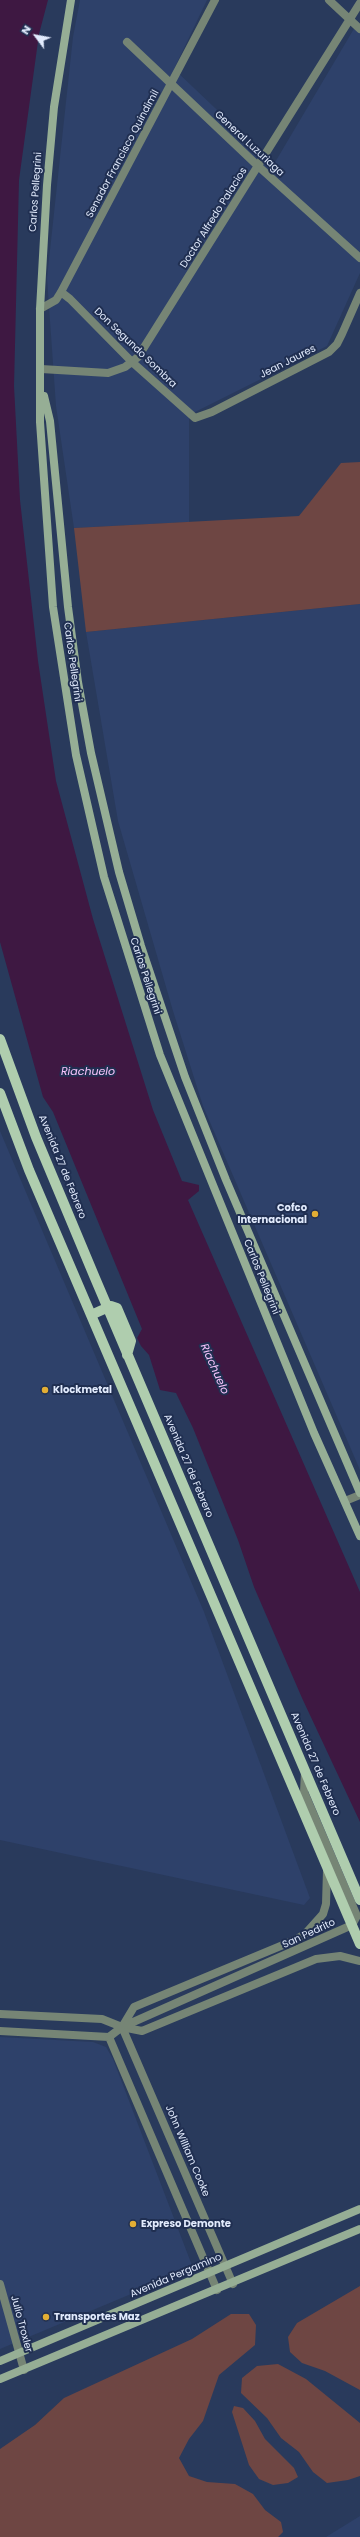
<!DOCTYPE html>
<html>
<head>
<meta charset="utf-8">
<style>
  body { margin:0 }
  #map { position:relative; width:360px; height:2537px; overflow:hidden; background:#293a5c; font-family:Poppins,sans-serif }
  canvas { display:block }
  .north { position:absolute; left:16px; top:16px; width:40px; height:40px; -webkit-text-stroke:3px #202f51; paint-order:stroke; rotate:302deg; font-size:11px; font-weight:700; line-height:16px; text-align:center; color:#e2ebfd }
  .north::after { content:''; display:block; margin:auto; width:14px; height:18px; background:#e2ebfd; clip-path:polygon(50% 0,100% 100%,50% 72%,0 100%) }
</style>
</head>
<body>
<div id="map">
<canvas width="360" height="2537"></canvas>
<div class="north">N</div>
</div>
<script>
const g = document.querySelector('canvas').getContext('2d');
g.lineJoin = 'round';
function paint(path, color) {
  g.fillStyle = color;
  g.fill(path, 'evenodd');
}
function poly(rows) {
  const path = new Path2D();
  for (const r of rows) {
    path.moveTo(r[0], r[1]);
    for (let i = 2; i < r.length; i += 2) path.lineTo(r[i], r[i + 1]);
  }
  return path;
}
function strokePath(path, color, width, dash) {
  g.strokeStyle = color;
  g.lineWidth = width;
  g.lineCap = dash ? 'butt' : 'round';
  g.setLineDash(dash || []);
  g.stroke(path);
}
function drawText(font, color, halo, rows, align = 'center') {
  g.font = font + ' Poppins,sans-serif';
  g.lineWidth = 4;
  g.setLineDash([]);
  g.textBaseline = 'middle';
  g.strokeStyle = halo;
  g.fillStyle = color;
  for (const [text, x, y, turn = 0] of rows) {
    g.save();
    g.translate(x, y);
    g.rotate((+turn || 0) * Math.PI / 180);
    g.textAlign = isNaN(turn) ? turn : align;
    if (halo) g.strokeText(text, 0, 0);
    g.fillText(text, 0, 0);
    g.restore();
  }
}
paint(poly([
  [80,0,207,0,174,69,274,164,355,27,360,31,360,273,327,346,189,415,189,522,74,528,56,406,47,278,73,37],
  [360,604,360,1470,203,1106,173,1011,118,821,86,632],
  [0,1131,204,1612,310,1898,304,1905,0,1840],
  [0,2037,93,2042,106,2047,113,2059,193,2268,0,2349],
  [360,2516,360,2537,326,2537]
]), '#2e416a');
paint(poly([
  [360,462,360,604,86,632,74,528,299,516,341,463],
  [360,2286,360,2390,325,2371,302,2363,290,2352,288,2337,297,2323],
  [231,2314,249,2314,256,2325,255,2345,219,2375,203,2421,189,2439,179,2458,189,2476,207,2482,235,2484,253,2494,265,2510,281,2522,283,2532,278,2537,0,2537,0,2449,35,2425,64,2398,192,2339],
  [278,2364,306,2379,360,2423,360,2476,348,2480,327,2483,313,2472,299,2452,281,2438,267,2418,241,2393,242,2378,257,2366],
  [234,2406,243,2408,255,2421,265,2439,294,2468,298,2477,288,2483,273,2485,259,2479,249,2465,232,2412]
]), '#6e4643');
paint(poly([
  [0,0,48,0,39,34,19,180,14,386,20,500,38,661,56,781,93,919,153,1110,182,1181,199,1185,199,1191,188,1200,360,1592,360,1822,302,1698,254,1587,238,1540,193,1428,176,1393,160,1390,149,1355,141,1346,137,1338,142,1329,53,1112,43,1097,0,942]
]), '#3e1842');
strokePath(poly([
  [329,0,360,29],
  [127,42,258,166,360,258],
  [61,292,70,299,132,362,195,418,212,412,329,352,337,344,342,334,360,293],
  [40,309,56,300,61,292,215,0],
  [41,369,108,373,125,367,138,357,360,3],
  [345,1501,360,1495],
  [0,2014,102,2019,122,2027,142,2031,316,1959,340,1956,360,1961],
  [122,2027,134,2007,295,1940,306,1933,323,1914,326,1904,327,1870],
  [122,2027,233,2284],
  [0,2031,109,2037,122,2027,352,1925,357,1916,304,1792,305,1772],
  [109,2037,217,2290],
  [0,2284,24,2370]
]), '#768575', 8);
strokePath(poly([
  [71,0,54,107,47,185,40,309,40,422,53,607,76,755,104,877,160,1055,314,1433,360,1536],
  [44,396,50,421,68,607,78,682,91,753,119,872,141,946,185,1077,226,1180,360,1493],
  [0,2361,360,2209],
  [0,2379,360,2229]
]), '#96ae95', 8);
strokePath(poly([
  [0,1039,36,1137,95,1278,360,1900],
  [0,1093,29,1170,360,1944],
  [91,1315,111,1306,117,1308,131,1341,127,1355]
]), '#afcdae', 10);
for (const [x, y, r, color] of [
  [315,1214,4,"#e3ae34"],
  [45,1390,4,"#e3ae34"],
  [133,2224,4,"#e3ae34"],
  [46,2317,4,"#e3ae34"]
]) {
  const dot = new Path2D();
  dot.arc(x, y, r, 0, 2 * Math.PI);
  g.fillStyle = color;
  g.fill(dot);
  strokePath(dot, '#202f51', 1.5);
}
drawText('10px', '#e2ebfd', '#202f51', [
  ["General Luzuriaga",249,144,43],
  ["Senador Francisco Quindimil",123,154,-62],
  ["Carlos Pellegrini",36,192,-86],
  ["Doctor Alfredo Palacios",214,218,-58],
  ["Don Segundo Sombra",135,348,44],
  ["Jean Jaures",288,362,-27],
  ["Carlos Pellegrini",72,662,82],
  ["Carlos Pellegrini",145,976,72],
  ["Avenida 27 de Febrero",62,1167,68],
  ["Carlos Pellegrini",261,1277,68],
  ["Avenida 27 de Febrero",188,1466,67],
  ["Avenida 27 de Febrero",315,1764,67],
  ["San Pedrito",309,1934,-25],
  ["John William Cooke",187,2151,67],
  ["Avenida Pergamino",176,2276,-23],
  ["Julio Troxler",21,2324,75]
]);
drawText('bold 10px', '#e2ebfd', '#202f51', [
  ["Cofco",307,1208,"right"],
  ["Internacional",307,1220,"right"],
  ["Klockmetal",53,1390],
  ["Expreso Demonte",141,2224],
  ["Transportes Maz",54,2317]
], 'left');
drawText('italic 11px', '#f7c4fc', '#202f51', [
  ["Riachuelo",88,1072],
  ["Riachuelo",214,1369,66]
]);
</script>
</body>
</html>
